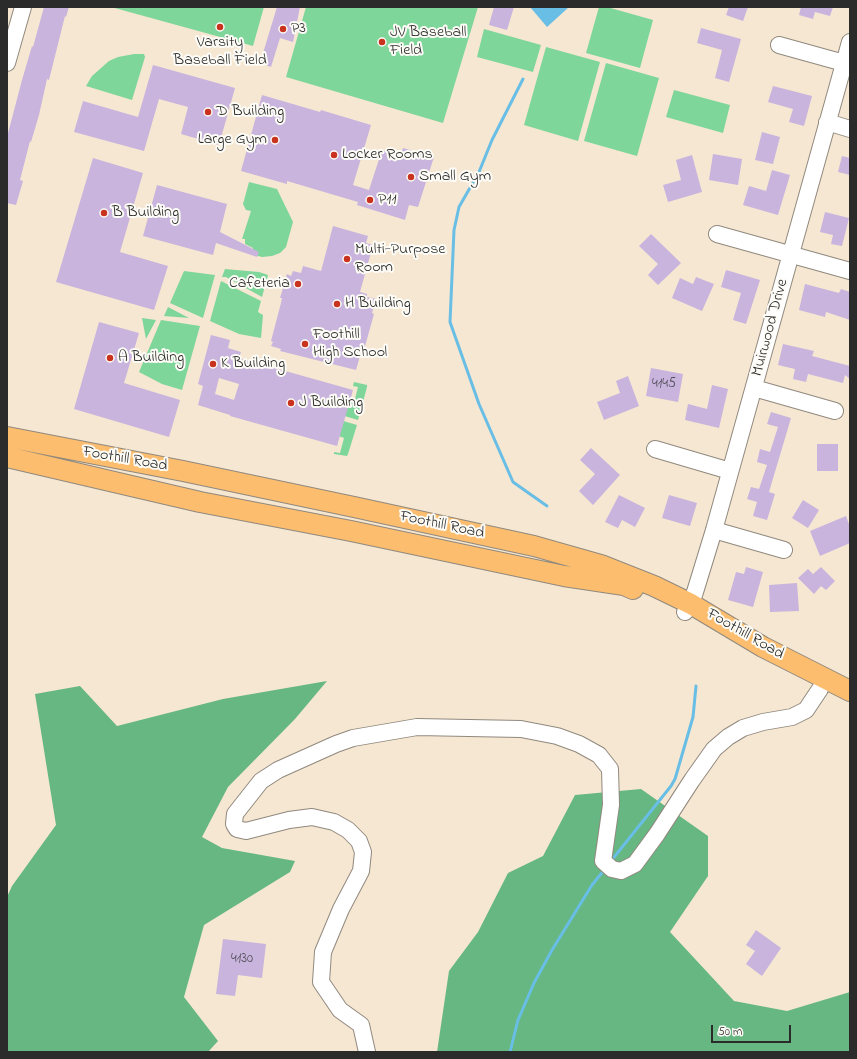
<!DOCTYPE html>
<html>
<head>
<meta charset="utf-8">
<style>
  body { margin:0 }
  #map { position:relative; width:857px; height:1059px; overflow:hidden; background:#f6e7d2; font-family:"Indie Flower",sans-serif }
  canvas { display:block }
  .frame { position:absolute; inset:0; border:8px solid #2b2b2b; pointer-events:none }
  .scale { position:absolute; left:711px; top:1025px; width:80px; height:18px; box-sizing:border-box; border:2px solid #2b2b2b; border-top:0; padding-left:5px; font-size:12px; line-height:14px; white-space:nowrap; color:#2b2b2b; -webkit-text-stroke:3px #fdfcf7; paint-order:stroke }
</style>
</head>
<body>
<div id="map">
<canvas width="857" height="1059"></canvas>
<div class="frame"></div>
<div class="scale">50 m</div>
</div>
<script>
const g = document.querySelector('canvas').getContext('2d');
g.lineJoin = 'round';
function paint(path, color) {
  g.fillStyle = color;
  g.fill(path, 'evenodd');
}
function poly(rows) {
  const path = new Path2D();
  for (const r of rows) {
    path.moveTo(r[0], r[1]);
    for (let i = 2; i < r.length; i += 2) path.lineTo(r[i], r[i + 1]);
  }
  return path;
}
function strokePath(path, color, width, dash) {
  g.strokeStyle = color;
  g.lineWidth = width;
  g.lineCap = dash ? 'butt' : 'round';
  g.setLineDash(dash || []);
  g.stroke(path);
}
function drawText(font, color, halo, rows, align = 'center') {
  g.font = font + ' "Indie Flower",sans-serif';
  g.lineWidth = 4;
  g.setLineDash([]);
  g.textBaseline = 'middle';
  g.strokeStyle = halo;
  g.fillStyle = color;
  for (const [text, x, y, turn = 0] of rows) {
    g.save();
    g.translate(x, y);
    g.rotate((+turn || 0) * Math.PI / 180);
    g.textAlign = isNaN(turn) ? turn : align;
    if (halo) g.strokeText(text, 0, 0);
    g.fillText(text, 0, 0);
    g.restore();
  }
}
paint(poly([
  [111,7,264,7,253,46],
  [306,7,478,7,443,123,286,77],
  [599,7,607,7,653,20,640,68,586,53],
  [484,29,541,45,533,72,477,57],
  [546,47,600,62,578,141,524,125],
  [134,54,144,54,145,57,132,100,86,86,92,76,109,61,118,57],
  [606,63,659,78,637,156,584,141],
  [674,90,730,105,723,133,666,117],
  [249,182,277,189,293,222,286,247,280,253,272,256,262,257,251,254,253,248,245,244,245,239,242,239,251,211,246,210,243,204],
  [225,269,259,272,268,275,262,297,226,277,222,277],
  [184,271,215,275,203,318,170,303],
  [221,281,261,301,258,312,263,315,261,338,239,334,210,321],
  [168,307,189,318,164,316],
  [142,318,156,320,146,339],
  [161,320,200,326,182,390,162,384,139,372],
  [354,382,367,385,367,387,358,420,341,415,346,400,354,403,358,387,353,386],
  [340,420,357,425,348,454,347,456,334,454,334,452,340,453,344,438,336,435]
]), '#7ed69a');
paint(poly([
  [327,681,295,719,228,787,202,837,222,848,295,861,290,872,204,925,184,997,218,1041,208,1052,7,1052,7,897,12,886,56,825,35,694,80,686,117,726,223,699],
  [641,789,708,836,708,876,670,932,734,1001,787,1011,850,992,850,1052,437,1052,449,971,478,932,508,873,543,856,575,795]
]), '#66b782');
paint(poly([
  [530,7,569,7,547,27]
]), '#69bee5');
strokePath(poly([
  [523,79,492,140,479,172,459,207,454,230,450,322,479,404,513,482,547,506],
  [611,861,671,786,675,779,693,717,696,686],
  [510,1052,518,1020,534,983,552,950,592,885,605,869]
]), '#69bee5', 3);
paint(poly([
  [44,7,69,7,66,17,65,16,49,80,47,79,39,115,31,142,30,141,20,180,23,181,16,205,7,203,7,137,22,80,32,46,33,47],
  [277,7,300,7,293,42,280,38,271,67,260,63],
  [494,7,514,7,507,30,489,25],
  [729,7,748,7,743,21,726,15],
  [801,7,833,7,830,16,815,12,813,19,799,15],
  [701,28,741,39,729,82,715,78,722,50,697,43],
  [153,65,235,88,219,145,181,134,188,107,159,99,144,151,74,132,83,101,138,117],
  [773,86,812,96,804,126,789,122,793,109,768,102],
  [262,95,320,112,321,110,371,125,353,185,369,190,382,150,400,156,403,148,434,157,418,207,409,205,405,220,357,205,358,202,287,181,287,184,241,171],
  [762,132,780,137,773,164,755,160],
  [713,154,742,159,738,185,709,180],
  [692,155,702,192,668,202,663,185,681,180,676,160],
  [842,156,850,158,850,175,838,172],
  [93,158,143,173,120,252,168,266,154,310,56,282],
  [772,170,790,175,778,215,743,205,749,186,766,191],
  [157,185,227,204,220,232,259,252,257,257,216,243,213,255,143,236],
  [825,212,849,218,842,246,831,244,833,235,820,232],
  [333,226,368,236,366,243,373,245,360,292,367,294,367,297,376,299,372,313,374,314,362,357,360,356,356,370,280,351,281,349,271,346,273,342,271,341,281,303,282,298,280,298,287,274,291,276,293,271,301,273,303,266,321,271],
  [651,234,681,263,658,285,648,275,658,264,639,246],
  [726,270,760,280,746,324,733,320,741,293,721,287],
  [696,277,714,284,702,311,672,298,680,278,693,284],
  [805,284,839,293,841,289,850,292,850,320,826,312,825,317,799,310],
  [99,322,139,333,124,383,180,400,169,437,74,409],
  [211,335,230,340,228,348,241,352,239,358,353,390,337,446,230,416,230,415,198,405,203,386,198,384],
  [219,378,239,384,234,400,215,394],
  [783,344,814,351,812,356,850,366,850,379,845,375,843,383,808,374,806,382,793,379,795,369,778,365],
  [651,368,683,374,678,402,646,396],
  [628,376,639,406,604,420,597,402,620,393,616,381],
  [712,385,728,389,719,428,685,420,688,404,707,409],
  [771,412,791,418,769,492,775,494,767,520,753,516,757,502,747,499,751,487,759,489,767,465,757,462,760,449,770,452,778,427,767,424],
  [817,444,838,444,838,471,817,471],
  [591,448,620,475,593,505,579,491,595,474,580,460],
  [619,495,645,508,635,527,622,520,618,528,605,522],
  [669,495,697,503,690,526,662,518],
  [803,500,819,510,808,528,792,518],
  [846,516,850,527,850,543,820,556,810,531],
  [746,567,763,572,753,607,728,600,736,572,744,574],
  [821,567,835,581,826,590,821,586,814,594,798,578,808,569,813,574],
  [797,583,799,611,770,612,769,585],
  [756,930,781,948,762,976,746,964,755,951,746,945],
  [223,939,266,944,262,978,238,975,235,996,216,994]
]), '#c8b4dd');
const minor = poly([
  [779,45,844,63],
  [7,63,23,7],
  [827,122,850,129],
  [717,234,850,271],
  [754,388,835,411],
  [655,449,730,471],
  [714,530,784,550],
  [685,612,691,604,695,592,714,530,850,42],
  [367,1052,361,1025,340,1010,321,982,323,952,341,909,361,871,363,852,359,841,348,830,334,822,312,817,289,820,246,831,237,829,234,824,235,814,261,781,278,770,336,744,353,738,417,727,521,729,557,736,579,744,599,755,610,769,611,805,603,861,612,869,621,871,635,864,657,834,692,780,714,749,728,737,743,728,763,722,792,717,806,710,820,689]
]);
const major = poly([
  [7,437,183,471,354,507,534,546,601,565,654,586,691,604,763,647,850,691],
  [7,457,200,502,351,531,564,576,624,585,633,589]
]);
strokePath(minor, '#90897e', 18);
strokePath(major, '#90897e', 22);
strokePath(minor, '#fff', 16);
strokePath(major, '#fcbd6e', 20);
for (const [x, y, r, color] of [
  [220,27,4,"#c8321e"],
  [283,29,4,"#c8321e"],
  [382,42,4,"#c8321e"],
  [208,112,4,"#c8321e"],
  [275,140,4,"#c8321e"],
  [334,155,4,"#c8321e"],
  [411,177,4,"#c8321e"],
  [370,200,4,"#c8321e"],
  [104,213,4,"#c8321e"],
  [347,259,4,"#c8321e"],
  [298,284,4,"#c8321e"],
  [337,304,4,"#c8321e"],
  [305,344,4,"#c8321e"],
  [110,358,4,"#c8321e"],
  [213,364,4,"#c8321e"],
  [291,403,4,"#c8321e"]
]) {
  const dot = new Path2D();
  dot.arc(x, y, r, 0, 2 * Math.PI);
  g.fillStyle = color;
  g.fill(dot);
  strokePath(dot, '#fdfcf7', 1.5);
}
drawText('14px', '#524d58', null, [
  ["4145",664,385],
  ["4130",242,960]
]);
drawText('16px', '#2b2b2b', '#fdfcf7', [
  ["P3",291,29],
  ["JV Baseball",390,33],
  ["Field",390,51],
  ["Varsity",220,43,"center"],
  ["Baseball Field",220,61,"center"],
  ["D Building",216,112],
  ["Large Gym",267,140,"right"],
  ["Locker Rooms",342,155],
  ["Small Gym",419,177],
  ["P11",378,200],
  ["B Building",112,213],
  ["Multi-Purpose",355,250],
  ["Room",355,268],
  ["Cafeteria",290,284,"right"],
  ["H Building",345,304],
  ["Foothill",313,335],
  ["High School",313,353],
  ["A Building",118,358],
  ["K Building",221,364],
  ["J Building",299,403]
], 'left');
drawText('16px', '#2b2b2b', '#fdfcf7', [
  ["Muirwood Drive",771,328,-75],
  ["Foothill Road",125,460,10],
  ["Foothill Road",442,526,12],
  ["Foothill Road",745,635,30]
]);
</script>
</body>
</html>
